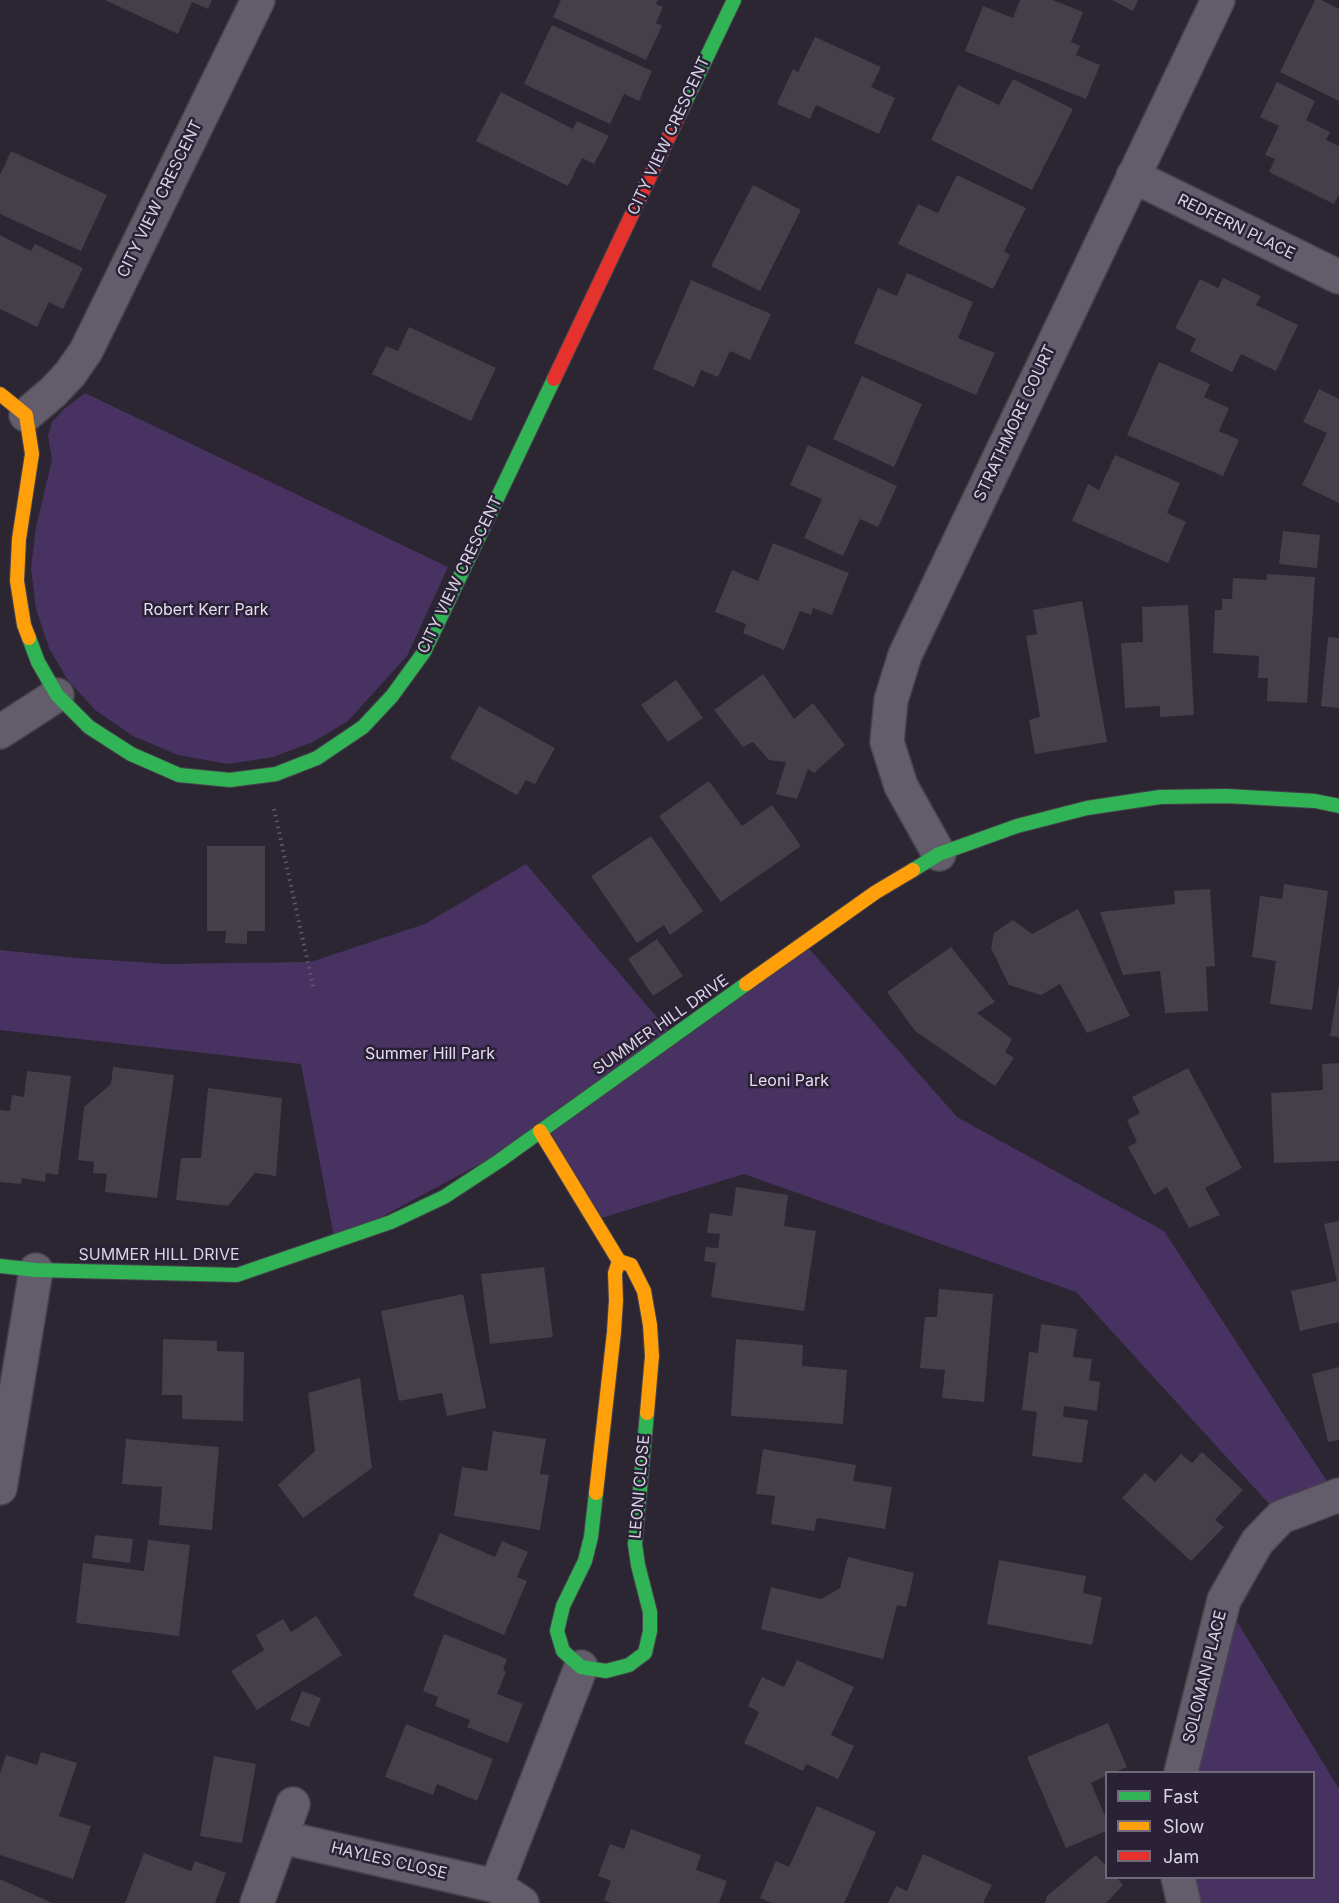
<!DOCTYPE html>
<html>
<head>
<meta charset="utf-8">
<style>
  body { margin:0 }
  #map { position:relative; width:1339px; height:1903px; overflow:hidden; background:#2b2631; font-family:Inter,sans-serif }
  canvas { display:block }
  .legend { position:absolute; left:1105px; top:1771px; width:210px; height:108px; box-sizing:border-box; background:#2a2136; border:2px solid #70687b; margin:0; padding:8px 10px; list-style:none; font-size:18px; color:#d9d3e2 }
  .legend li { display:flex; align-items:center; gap:12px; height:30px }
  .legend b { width:30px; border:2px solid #70687b }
</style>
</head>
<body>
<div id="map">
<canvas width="1339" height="1903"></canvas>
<ul class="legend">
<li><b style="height:8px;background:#30b455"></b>Fast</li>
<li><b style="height:8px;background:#ff9f0a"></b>Slow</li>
<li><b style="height:8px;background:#e5322d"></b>Jam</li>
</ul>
</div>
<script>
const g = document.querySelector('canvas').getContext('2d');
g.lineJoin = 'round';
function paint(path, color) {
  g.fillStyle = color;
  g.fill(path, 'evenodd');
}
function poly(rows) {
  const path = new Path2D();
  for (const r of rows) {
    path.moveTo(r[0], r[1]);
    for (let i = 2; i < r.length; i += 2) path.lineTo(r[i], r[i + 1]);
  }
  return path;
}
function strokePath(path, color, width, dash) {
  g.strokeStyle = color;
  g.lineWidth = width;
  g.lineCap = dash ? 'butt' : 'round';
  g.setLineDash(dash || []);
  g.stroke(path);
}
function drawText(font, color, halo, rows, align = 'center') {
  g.font = font + ' Inter,sans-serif';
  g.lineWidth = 5;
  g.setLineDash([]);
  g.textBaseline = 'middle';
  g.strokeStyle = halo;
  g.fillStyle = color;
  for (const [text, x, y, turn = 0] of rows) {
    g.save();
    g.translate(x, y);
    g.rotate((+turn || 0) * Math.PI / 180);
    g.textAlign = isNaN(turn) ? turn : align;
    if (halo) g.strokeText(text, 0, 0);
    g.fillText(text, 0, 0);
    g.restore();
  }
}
paint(poly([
  [85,393,448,567,407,656,348,721,313,742,273,757,228,764,178,755,133,736,95,710,67,679,49,648,36,609,31,568,36,527,52,460,48,436,52,422,65,408],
  [526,864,673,1036,804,943,957,1117,1164,1231,1336,1495,1281,1517,1076,1292,744,1174,595,1220,541,1131,335,1242,301,1064,0,1030,0,950,77,958,165,964,311,962,425,924],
  [1224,1600,1339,1789,1339,1903,1185,1903,1181,1878,1314,1878,1314,1772,1185,1772]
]), '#483261');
paint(poly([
  [105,0,212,0,208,9,192,2,178,34],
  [561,0,658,0,656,4,663,7,656,23,662,26,646,60,553,17],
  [1020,0,1053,0,1083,12,1071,42,1080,46,1076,55,1100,65,1086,99,965,51,983,6,1013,18],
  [1112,0,1138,0,1133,11],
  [1315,0,1321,0,1339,9,1339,101,1280,72],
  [552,25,652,71,639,101,624,94,610,124,524,84],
  [815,37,881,67,871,87,895,98,879,134,816,105,810,119,777,104,793,69,798,72],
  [1013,79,1073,109,1032,190,931,140,958,85,999,105],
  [1277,82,1315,101,1306,120,1330,132,1326,140,1339,146,1339,194,1334,204,1269,172,1275,159,1265,155,1279,126,1260,117],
  [501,92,573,129,577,121,609,136,594,164,582,158,568,186,476,141],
  [11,151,107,195,81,251,0,214,0,175],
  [957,175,1026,208,1004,251,1010,255,993,289,898,244,918,204,938,213],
  [753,185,801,210,760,291,711,266],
  [0,235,31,251,35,244,83,268,63,309,49,302,37,327,0,309],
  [907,273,973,302,958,338,995,353,976,395,854,343,878,288,897,296],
  [1223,278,1261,296,1256,305,1298,325,1276,371,1241,354,1232,372,1190,351,1196,339,1175,328,1200,279,1218,288],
  [691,280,771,314,750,360,730,351,718,377,701,370,694,387,653,369],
  [409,327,496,368,471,421,372,374,386,346,398,351],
  [1159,362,1210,384,1204,397,1229,408,1219,431,1239,440,1223,476,1127,435],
  [862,376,922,404,894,467,833,439],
  [1319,389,1339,399,1339,503,1302,485,1327,433,1303,422],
  [808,445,897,486,878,527,860,519,843,556,804,538,822,499,790,485],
  [1115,455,1180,483,1167,513,1186,522,1168,563,1072,521,1088,484,1099,490],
  [1283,531,1320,535,1317,568,1279,564],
  [773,543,849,573,832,615,813,608,811,615,800,611,784,650,743,633,746,624,715,612,732,570,758,581],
  [1267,574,1315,577,1307,703,1267,701,1268,678,1258,678,1259,656,1213,653,1215,610,1222,610,1222,599,1232,599,1233,578,1266,580],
  [1082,601,1107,742,1035,754,1029,720,1040,717,1026,636,1037,634,1033,610],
  [1188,605,1194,715,1160,717,1160,706,1125,708,1121,643,1143,642,1142,607],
  [1328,637,1339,638,1339,708,1321,706],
  [763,674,794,719,813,703,845,745,814,773,808,769,797,799,776,794,786,762,769,760,753,742,743,747,714,710],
  [676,680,703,718,668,742,641,705],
  [479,706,555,748,535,784,526,780,517,795,450,758],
  [709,781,742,826,772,805,801,846,721,902,659,816],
  [651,836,703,911,670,935,664,925,637,943,591,876],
  [207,846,265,846,265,931,247,931,247,944,225,943,226,931,207,931],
  [1284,884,1328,891,1312,1010,1270,1004,1276,961,1252,957,1260,896,1282,899],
  [1210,889,1215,966,1206,967,1208,1011,1165,1013,1160,971,1123,975,1100,912,1175,904,1174,891],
  [1078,909,1130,1016,1087,1033,1060,984,1041,995,1009,985,991,948,994,933,1013,920,1032,934],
  [657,939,683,976,653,996,628,959],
  [951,947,995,1002,977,1013,1012,1039,1005,1052,1014,1058,995,1086,915,1031,887,992],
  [1338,988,1339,988,1339,1037,1330,1036],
  [1339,1063,1339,1161,1274,1163,1271,1093,1323,1090,1322,1064],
  [113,1067,174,1075,157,1198,105,1192,107,1174,93,1173,94,1162,78,1160,84,1107,111,1084],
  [1188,1068,1242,1168,1205,1188,1220,1215,1189,1228,1167,1187,1154,1195,1128,1147,1137,1142,1127,1120,1140,1113,1132,1097],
  [27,1071,71,1076,58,1175,46,1173,45,1182,22,1178,21,1184,0,1182,0,1110,10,1111,12,1095,24,1097],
  [208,1088,282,1098,276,1176,255,1173,228,1206,176,1200,181,1158,201,1158],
  [736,1187,788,1195,784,1226,816,1231,804,1311,711,1297,716,1263,704,1261,706,1247,718,1248,720,1234,707,1233,710,1213,732,1216],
  [1339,1221,1339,1322,1300,1331,1291,1291,1337,1281,1324,1224],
  [544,1267,553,1337,490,1344,481,1274],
  [939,1289,993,1294,984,1402,942,1398,945,1370,920,1368,925,1317,937,1317],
  [463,1294,486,1408,447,1416,442,1393,399,1401,381,1311],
  [1041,1324,1077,1329,1073,1357,1092,1359,1089,1380,1100,1382,1097,1411,1064,1406,1063,1417,1088,1420,1082,1463,1032,1456,1037,1412,1022,1410,1029,1352,1038,1353],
  [163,1339,217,1341,217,1351,244,1352,243,1421,182,1419,182,1395,162,1395],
  [736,1339,803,1345,802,1366,847,1370,843,1424,731,1416],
  [1339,1367,1339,1440,1328,1442,1312,1374],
  [360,1378,372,1468,303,1518,278,1485,315,1451,308,1393],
  [493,1431,546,1439,540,1474,549,1475,540,1530,454,1516,462,1467,487,1471],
  [126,1439,219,1447,212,1530,159,1525,162,1487,122,1484],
  [763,1449,856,1465,853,1481,892,1487,885,1529,817,1518,814,1531,771,1524,775,1496,756,1494],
  [1202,1452,1243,1490,1215,1520,1224,1527,1191,1561,1122,1498,1145,1473,1155,1482,1181,1454,1192,1463],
  [440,1533,495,1557,502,1541,528,1552,517,1577,527,1581,504,1635,413,1596],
  [95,1535,133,1539,130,1563,92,1558],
  [148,1540,190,1545,179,1636,76,1623,83,1563,144,1571],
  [848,1557,914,1573,906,1607,897,1605,883,1659,761,1629,771,1587,821,1599,840,1588],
  [999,1560,1086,1576,1083,1593,1102,1597,1092,1645,987,1624],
  [316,1616,342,1655,257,1710,231,1671,264,1650,256,1635,283,1619,291,1632],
  [444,1634,507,1659,503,1670,506,1672,497,1694,523,1704,508,1743,467,1727,470,1720,435,1706,438,1697,423,1691],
  [797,1660,854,1687,831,1735,854,1746,838,1779,806,1764,803,1771,744,1743,759,1712,748,1706,762,1677,784,1687],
  [302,1691,321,1698,309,1727,290,1720],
  [1108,1723,1127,1767,1115,1772,1106,1772,1106,1776,1091,1783,1106,1818,1106,1831,1066,1848,1027,1757],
  [406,1724,493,1759,477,1801,437,1784,433,1795,385,1777],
  [41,1752,77,1763,59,1816,91,1826,73,1879,0,1855,0,1774,6,1755,37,1765],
  [214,1756,256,1764,242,1843,200,1836],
  [817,1806,876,1832,844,1903,772,1903,760,1898,776,1861,789,1867],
  [631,1829,701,1855,696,1870,727,1881,719,1903,612,1903,604,1900,611,1881,598,1876,610,1844,624,1849],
  [144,1853,191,1871,195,1861,226,1873,215,1903,125,1903],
  [923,1854,992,1885,983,1903,888,1903,896,1886,907,1891],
  [1096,1855,1106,1866,1106,1878,1117,1878,1123,1885,1106,1903,1045,1903,1047,1896],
  [0,1879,52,1903,0,1903]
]), '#443f49');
const street = poly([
  [1133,176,1339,277],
  [26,415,53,392,70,374,86,351,258,0],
  [0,732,57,695],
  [939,854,901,786,887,742,891,700,905,655,1218,0],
  [0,1488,36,1270],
  [1181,1772,1224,1600,1257,1542,1281,1517,1339,1495],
  [281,1837,496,1886,522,1903],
  [1178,1878,1184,1903],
  [496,1886,581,1667],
  [257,1903,293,1804]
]);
const fast = poly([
  [679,115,734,0],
  [29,638,38,662,57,695,89,727,131,754,179,775,230,780,276,774,317,758,363,727,392,696,424,652,554,379],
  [913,870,939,854,1017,826,1087,808,1160,797,1227,796,1315,801,1339,806],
  [0,1266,36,1270,237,1275,391,1222,444,1197,499,1161,746,984],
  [596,1493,591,1537,585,1561,563,1606,557,1631,563,1651,581,1667,606,1671,629,1665,645,1653,650,1631,650,1612,638,1565,635,1544,647,1413]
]);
const slow = poly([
  [0,394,26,415,32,454,19,539,17,581,24,625,29,638],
  [746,984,876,892,913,870],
  [540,1131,619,1261,631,1265,644,1291,650,1325,652,1356,647,1413],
  [596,1493,614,1332,616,1300,615,1273,619,1261]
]);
const jam = poly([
  [554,379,679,115]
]);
strokePath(street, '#47434c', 36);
strokePath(fast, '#47434c', 16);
strokePath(slow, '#47434c', 16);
strokePath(jam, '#47434c', 16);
strokePath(poly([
  [274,809,314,990]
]), '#5f5a66', 4, [1.5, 4.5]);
strokePath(street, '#625c6b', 33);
strokePath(fast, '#30b455', 14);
strokePath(slow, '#ff9f0a', 14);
strokePath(jam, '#e5322d', 14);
drawText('16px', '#d9d3e2', '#2a2136', [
  ["CITY VIEW CRESCENT",669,136,-65],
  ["CITY VIEW CRESCENT",160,199,-64],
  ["REDFERN PLACE",1236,227,26],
  ["STRATHMORE COURT",1015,423,-65],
  ["CITY VIEW CRESCENT",460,575,-64],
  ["SUMMER HILL DRIVE",661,1025,-35],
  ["SUMMER HILL DRIVE",159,1255],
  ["LEONI CLOSE",640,1487,-85],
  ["SOLOMAN PLACE",1205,1677,-76],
  ["HAYLES CLOSE",389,1861,13]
]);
drawText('16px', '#e5ddf1', '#2a2136', [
  ["Robert Kerr Park",206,610],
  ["Summer Hill Park",430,1054],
  ["Leoni Park",789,1081]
]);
</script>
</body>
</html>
